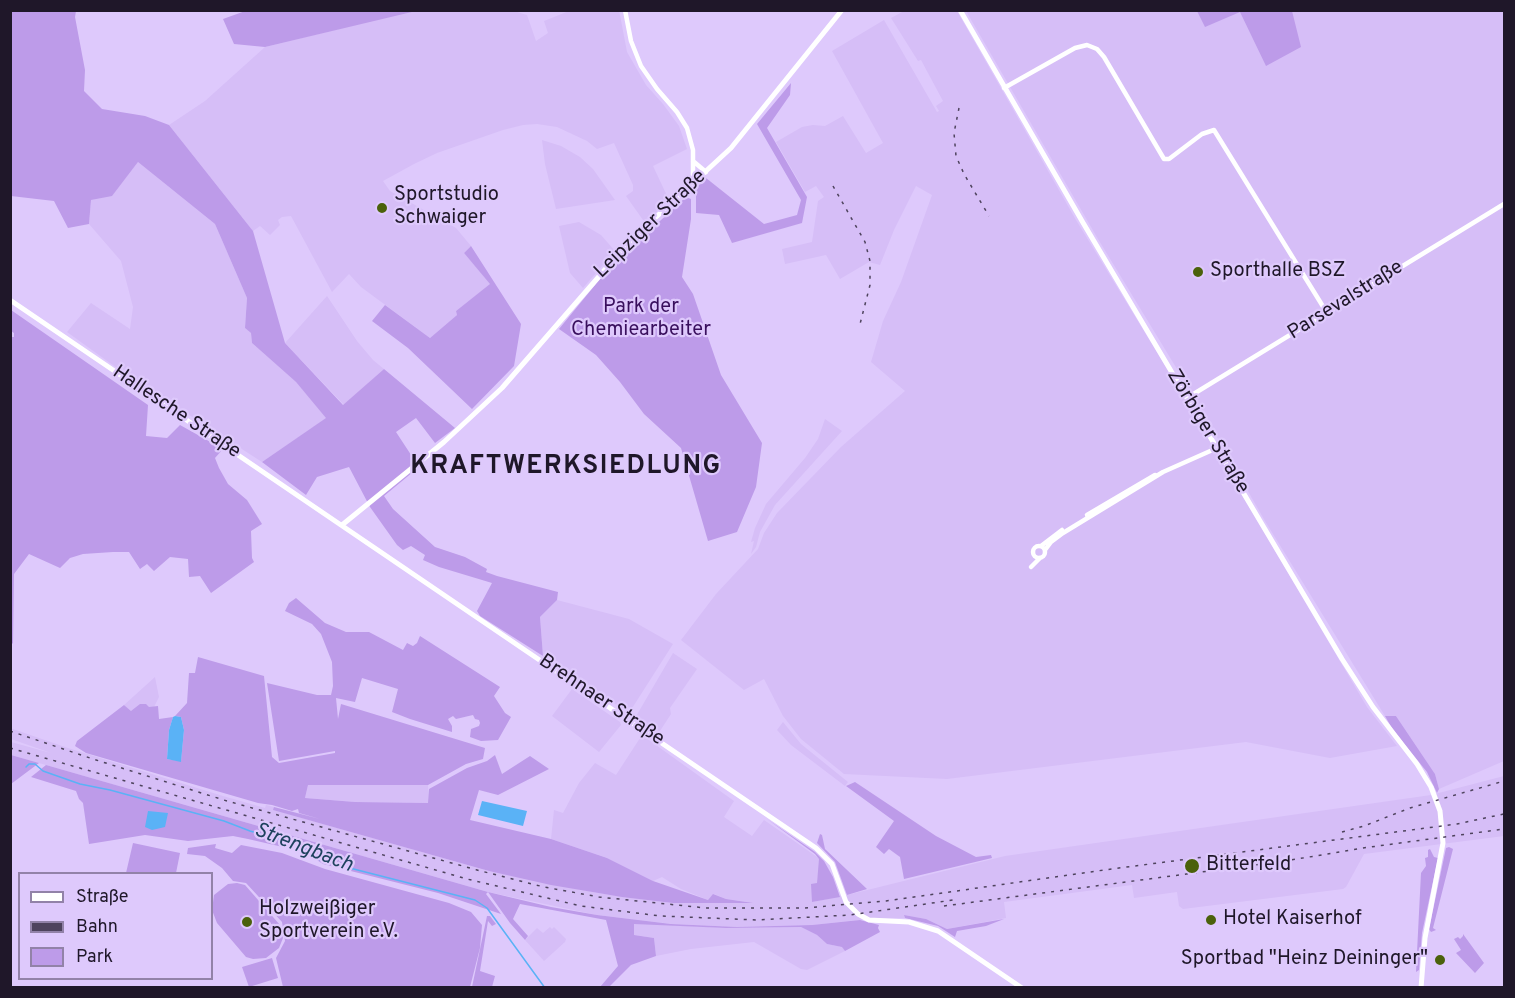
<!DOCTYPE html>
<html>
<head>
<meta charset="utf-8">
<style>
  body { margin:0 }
  #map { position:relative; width:1515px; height:998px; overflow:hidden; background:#dec9fc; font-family:Overpass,sans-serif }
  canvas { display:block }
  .frame { position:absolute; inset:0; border:12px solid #1f1729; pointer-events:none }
  .legend { position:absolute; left:18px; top:872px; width:195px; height:108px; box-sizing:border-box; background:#dec9fc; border:2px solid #9282a8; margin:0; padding:8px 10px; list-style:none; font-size:18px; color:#1f1729 }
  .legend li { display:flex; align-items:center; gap:12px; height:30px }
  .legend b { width:30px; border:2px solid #9282a8 }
</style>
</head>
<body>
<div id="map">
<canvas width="1515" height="998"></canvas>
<div class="frame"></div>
<ul class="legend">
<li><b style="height:8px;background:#fff"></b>Straße</li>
<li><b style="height:8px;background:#4e435d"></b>Bahn</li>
<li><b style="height:16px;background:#bd9be9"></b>Park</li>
</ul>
</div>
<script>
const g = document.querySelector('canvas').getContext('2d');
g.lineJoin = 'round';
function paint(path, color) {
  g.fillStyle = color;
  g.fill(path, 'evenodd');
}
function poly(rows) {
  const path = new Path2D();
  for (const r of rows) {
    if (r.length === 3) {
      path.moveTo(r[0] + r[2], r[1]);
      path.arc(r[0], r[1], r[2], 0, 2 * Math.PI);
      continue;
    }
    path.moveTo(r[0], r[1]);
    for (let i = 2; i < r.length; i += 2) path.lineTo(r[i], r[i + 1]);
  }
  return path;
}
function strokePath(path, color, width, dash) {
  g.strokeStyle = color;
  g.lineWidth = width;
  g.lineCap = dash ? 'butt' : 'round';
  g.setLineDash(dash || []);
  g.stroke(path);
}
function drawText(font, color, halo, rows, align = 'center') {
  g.font = font + ' Overpass,sans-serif';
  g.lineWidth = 4.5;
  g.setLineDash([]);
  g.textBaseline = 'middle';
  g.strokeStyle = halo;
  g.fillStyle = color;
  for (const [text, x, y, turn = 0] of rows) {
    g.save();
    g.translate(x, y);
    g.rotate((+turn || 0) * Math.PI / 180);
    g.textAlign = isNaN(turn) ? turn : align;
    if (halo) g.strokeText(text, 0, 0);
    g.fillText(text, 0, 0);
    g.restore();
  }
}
paint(poly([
  [416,10,514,11,527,15,536,41,548,33,544,21,569,11,619,10,627,52,646,85,663,104,679,126,687,149,653,166,669,200,648,220,643,220,626,196,633,191,633,185,614,143,597,149,587,141,557,127,537,124,523,125,503,130,437,153,414,164,383,181,390,191,456,228,471,246,464,253,491,284,456,311,457,315,430,338,361,287,349,274,332,292,291,216,282,217,278,220,280,225,270,235,260,226,253,231,169,125,205,101,265,47],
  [904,11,957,11,1076,220,1185,398,1367,707,1397,746,1330,758,1246,742,947,779,844,774,801,739,783,716,764,679,744,690,681,640,716,594,758,549,764,533,777,513,841,447,905,391,871,362,883,321,901,282,932,195,916,186,894,230,880,265,869,262,840,279,826,255,785,264,782,249,812,242,818,201,824,197,816,186,805,192,776,142,802,127,813,125,825,126,843,116,866,153,883,143,832,51,884,20,937,112,939,111,936,106,943,101,921,60,918,61,891,18],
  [966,11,1504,11,1504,761,1439,789,1435,774,1396,716,1385,716,1265,521,1194,397,1098,239],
  [542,140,561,146,580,157,593,169,615,200,556,209,545,164],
  [138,162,215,224,247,298,245,328,251,333,252,343,296,382,327,418,262,462,121,371,67,332,91,303,130,329,133,307,121,261,89,224,91,200,112,195],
  [579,222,601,235,615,251,583,288,570,273,559,226],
  [327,296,357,341,373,360,384,369,344,405,285,343],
  [825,419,842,431,775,505,760,532,756,547,751,554,754,541,751,542,755,528,766,504,805,458,818,439],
  [557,600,629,619,673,644,629,713,543,656,540,617],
  [673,653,697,669,670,708,671,714,658,734,635,718],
  [155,677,159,697,154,707,131,711,124,705],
  [572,689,620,722,621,725,599,752,552,716],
  [783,722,801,744,848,782,845,786,791,745,777,730],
  [10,728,68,748,223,796,265,808,266,805,274,807,274,810,489,871,598,893,673,903,747,902,726,899,714,894,708,900,681,889,662,877,653,881,607,858,551,839,554,810,563,813,579,783,595,763,616,775,642,735,734,801,724,817,752,836,764,820,820,859,817,884,812,884,812,902,847,895,1005,856,1431,795,1504,776,1504,836,1364,854,1346,887,1343,889,1183,909,1179,906,1177,892,1134,898,1132,885,1004,902,1006,918,947,929,926,919,904,915,905,918,879,918,812,925,737,927,672,924,597,915,488,892,11,755,11,742,51,753,11,739],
  [308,785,428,785,429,803,355,802,305,798],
  [634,923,726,928,801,927,817,935,827,944,843,947,845,951,807,970,801,969,754,942,691,949,656,956,654,938,634,935],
  [550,927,552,929,554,927,566,939,565,942,544,961,525,940,537,928,543,933]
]), '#d6bef7');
paint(poly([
  [248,10,416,10,416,11,265,47,234,44,223,19],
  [11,11,76,11,75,17,85,70,84,91,102,109,145,116,169,125,253,231,285,343,343,405,384,369,455,428,435,443,416,418,396,432,419,467,384,496,393,509,435,547,465,557,487,569,486,572,497,576,558,592,557,600,540,617,543,656,480,616,477,611,492,583,439,567,423,560,425,555,411,546,403,550,397,545,370,507,349,467,317,477,306,495,262,462,326,418,296,382,252,343,251,333,245,328,247,298,215,224,138,162,112,196,91,200,89,224,68,228,54,201,11,196],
  [1197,11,1292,11,1301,47,1266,66,1240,12,1205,27],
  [791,83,790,95,767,128,807,197,802,223,732,243,719,215,696,213,696,188,706,178,764,224,797,215,801,200,757,124],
  [686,197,691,199,691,219,682,277,693,294,721,375,762,443,756,487,737,532,708,541,681,448,644,414,620,382,596,355,559,329,609,268],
  [471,246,521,324,514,366,472,409,408,348,372,321,385,305,430,338,457,315,456,311,490,284,464,253],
  [11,310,148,405,146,436,167,438,180,425,223,449,215,458,219,468,228,484,247,500,262,524,251,531,252,558,254,562,211,593,200,576,189,577,188,559,170,557,154,571,147,564,140,569,129,552,113,552,83,554,70,558,60,568,29,554,14,574,13,643,11,645,10,343,11,337,14,337,14,333,11,331],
  [296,598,325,623,346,632,369,632,403,650,407,643,413,646,417,643,420,636,500,687,494,696,505,713,511,717,498,740,481,741,470,737,471,729,479,726,480,723,479,720,475,719,473,715,456,719,453,716,448,719,452,726,452,732,410,719,392,712,398,689,362,678,355,702,336,698,338,719,341,704,485,748,483,759,466,764,428,785,308,785,305,798,355,802,428,803,429,789,467,768,487,761,495,755,502,774,530,756,549,769,498,795,479,790,470,820,551,839,607,858,653,881,708,900,713,894,726,899,753,903,673,903,622,897,551,885,489,871,273,810,274,807,320,819,299,813,298,809,292,811,272,805,258,803,86,753,75,746,77,741,124,705,131,711,140,704,146,704,149,707,158,706,159,719,173,717,169,730,167,759,181,761,184,730,181,717,175,716,187,703,189,673,195,673,198,657,264,676,272,757,279,763,335,753,335,751,279,761,267,683,317,695,331,695,333,686,332,662,321,634,312,624,285,611,289,603],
  [1385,716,1396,716,1435,774,1439,789,1437,793,1427,772,1393,730],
  [11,755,39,763,11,784],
  [46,765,488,892,551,907,597,915,671,924,737,927,812,925,860,920,879,925,878,928,880,932,845,951,842,947,827,944,817,935,801,927,726,928,634,924,634,935,654,938,656,956,631,965,609,987,600,987,618,966,606,920,520,904,513,919,528,936,525,940,510,923,488,892,486,894,501,914,438,893,323,864,306,853,296,850,248,839,233,836,188,841,145,835,89,844,83,803,79,799,76,791,31,777],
  [855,782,936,836,976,857,991,855,992,858,904,879,900,857,889,849,884,854,876,847,894,821,846,786],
  [767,819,815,852,824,861,833,877,840,897,812,902,811,884,817,883,819,859,815,854],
  [820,834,822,835,825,849,867,889,847,895,835,862,817,843],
  [133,843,180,853,176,873,126,873],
  [216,844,215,848,232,853,241,845,282,853,325,869,449,903,471,912,482,925,480,948,470,987,283,987,276,958,285,941,282,922,246,883,233,881,222,868,205,856,187,854,188,848],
  [1449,847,1453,849,1433,928,1436,930,1431,932,1429,929,1446,848],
  [1430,849,1434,857,1438,858,1422,933,1419,970,1416,972,1421,873,1426,866,1425,858,1428,857,1428,850],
  [237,883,245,885,280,925,283,938,279,948,266,958,253,959,246,957,217,923,212,910,214,895,228,884],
  [904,915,926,919,947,929,1004,919,986,926,957,931,955,937,938,926,905,918],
  [487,916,490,916,496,924,492,926,488,921,480,971,495,976,492,987,472,987],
  [1463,934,1484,963,1475,973,1456,953,1461,950,1454,939,1458,937,1460,939,1463,936],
  [272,958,278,978,249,987,242,967]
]), '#bd9be9');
paint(poly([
  [175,716,181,717,184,730,181,762,167,759,169,730,173,717],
  [482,801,527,811,523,826,478,815],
  [148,811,168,813,165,827,152,830,145,827]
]), '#5ab2f6');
strokePath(poly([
  [26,767,29,764,35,764,43,771,80,784,110,790,224,821,250,831,303,846,315,858,334,864,475,900,487,908,545,988]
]), '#5ab2f6', 1.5);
strokePath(poly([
  [625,10,631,41,641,66,657,89,677,112,687,128,693,150,693,184],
  [1004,88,1075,48,1087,45,1097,49,1104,57,1164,159,1169,159,1202,134,1214,130,1327,313],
  [693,161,706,172],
  [1187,398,1504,204],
  [1087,515,1155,475],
  [1039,552,6],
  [1041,546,1062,530],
  [1045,550,1051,542,1063,533,1163,472,1217,448],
  [1031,567,1040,558]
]), '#fff', 4.5);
strokePath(poly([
  [960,10,1082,221,1342,659,1373,707,1417,764,1431,787,1440,811,1443,843,1425,938,1421,988],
  [10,300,816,848,832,864,846,902,858,914,869,920,909,922,938,931,1022,988],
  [342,525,444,442,502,388,629,242,731,148,842,10]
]), '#fff', 5);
strokePath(poly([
  [959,108,954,133,956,156,964,174,989,216],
  [833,186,865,242,870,261,870,285,859,328],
  [10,731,93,759,227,801,477,870,544,887,599,897,706,908,804,908,886,901,1104,870,1457,824,1504,814],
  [10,748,467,879,581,906,660,916,756,920,850,915,953,900],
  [1342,832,1364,826,1410,808,1504,781],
  [944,906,1285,861,1363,848,1504,829]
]), '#4e435d', 1.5, [3, 6]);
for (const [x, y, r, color] of [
  [382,208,6,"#4b610b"],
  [1198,272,6,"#4b610b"],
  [1192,866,8,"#4b610b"],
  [1211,920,6,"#4b610b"],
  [247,922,6,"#4b610b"],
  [1440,960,6,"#4b610b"]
]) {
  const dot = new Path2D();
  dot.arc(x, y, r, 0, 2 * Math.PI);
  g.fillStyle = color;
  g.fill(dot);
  strokePath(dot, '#dec9fc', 2);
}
drawText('20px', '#1f1729', '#dec9fc', [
  ["Sportstudio",394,196],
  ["Schwaiger",394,219],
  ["Sporthalle BSZ",1210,272],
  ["Bitterfeld",1206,866],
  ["Holzweißiger",259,910],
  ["Sportverein e.V.",259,933],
  ["Hotel Kaiserhof",1223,920],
  ["Sportbad \"Heinz Deininger\"",1428,960,"right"]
], 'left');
drawText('20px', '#1f1729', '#dec9fc', [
  ["Leipziger Straße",651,225,-44],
  ["Parsevalstraße",1346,301,-32],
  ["Hallesche Straße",176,413,34],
  ["Zörbiger Straße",1207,432,59],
  ["Brehnaer Straße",601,701,34]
]);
drawText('20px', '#390f5d', '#dec9fc', [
  ["Park der",641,308],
  ["Chemiearbeiter",641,331]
]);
drawText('italic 21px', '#1e425e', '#dec9fc', [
  ["Strengbach",303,849,21]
]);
g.letterSpacing = '1.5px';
drawText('bold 26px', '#1f1729', '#dec9fc', [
  ["KRAFTWERKSIEDLUNG",566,468]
]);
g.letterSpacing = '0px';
</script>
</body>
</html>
